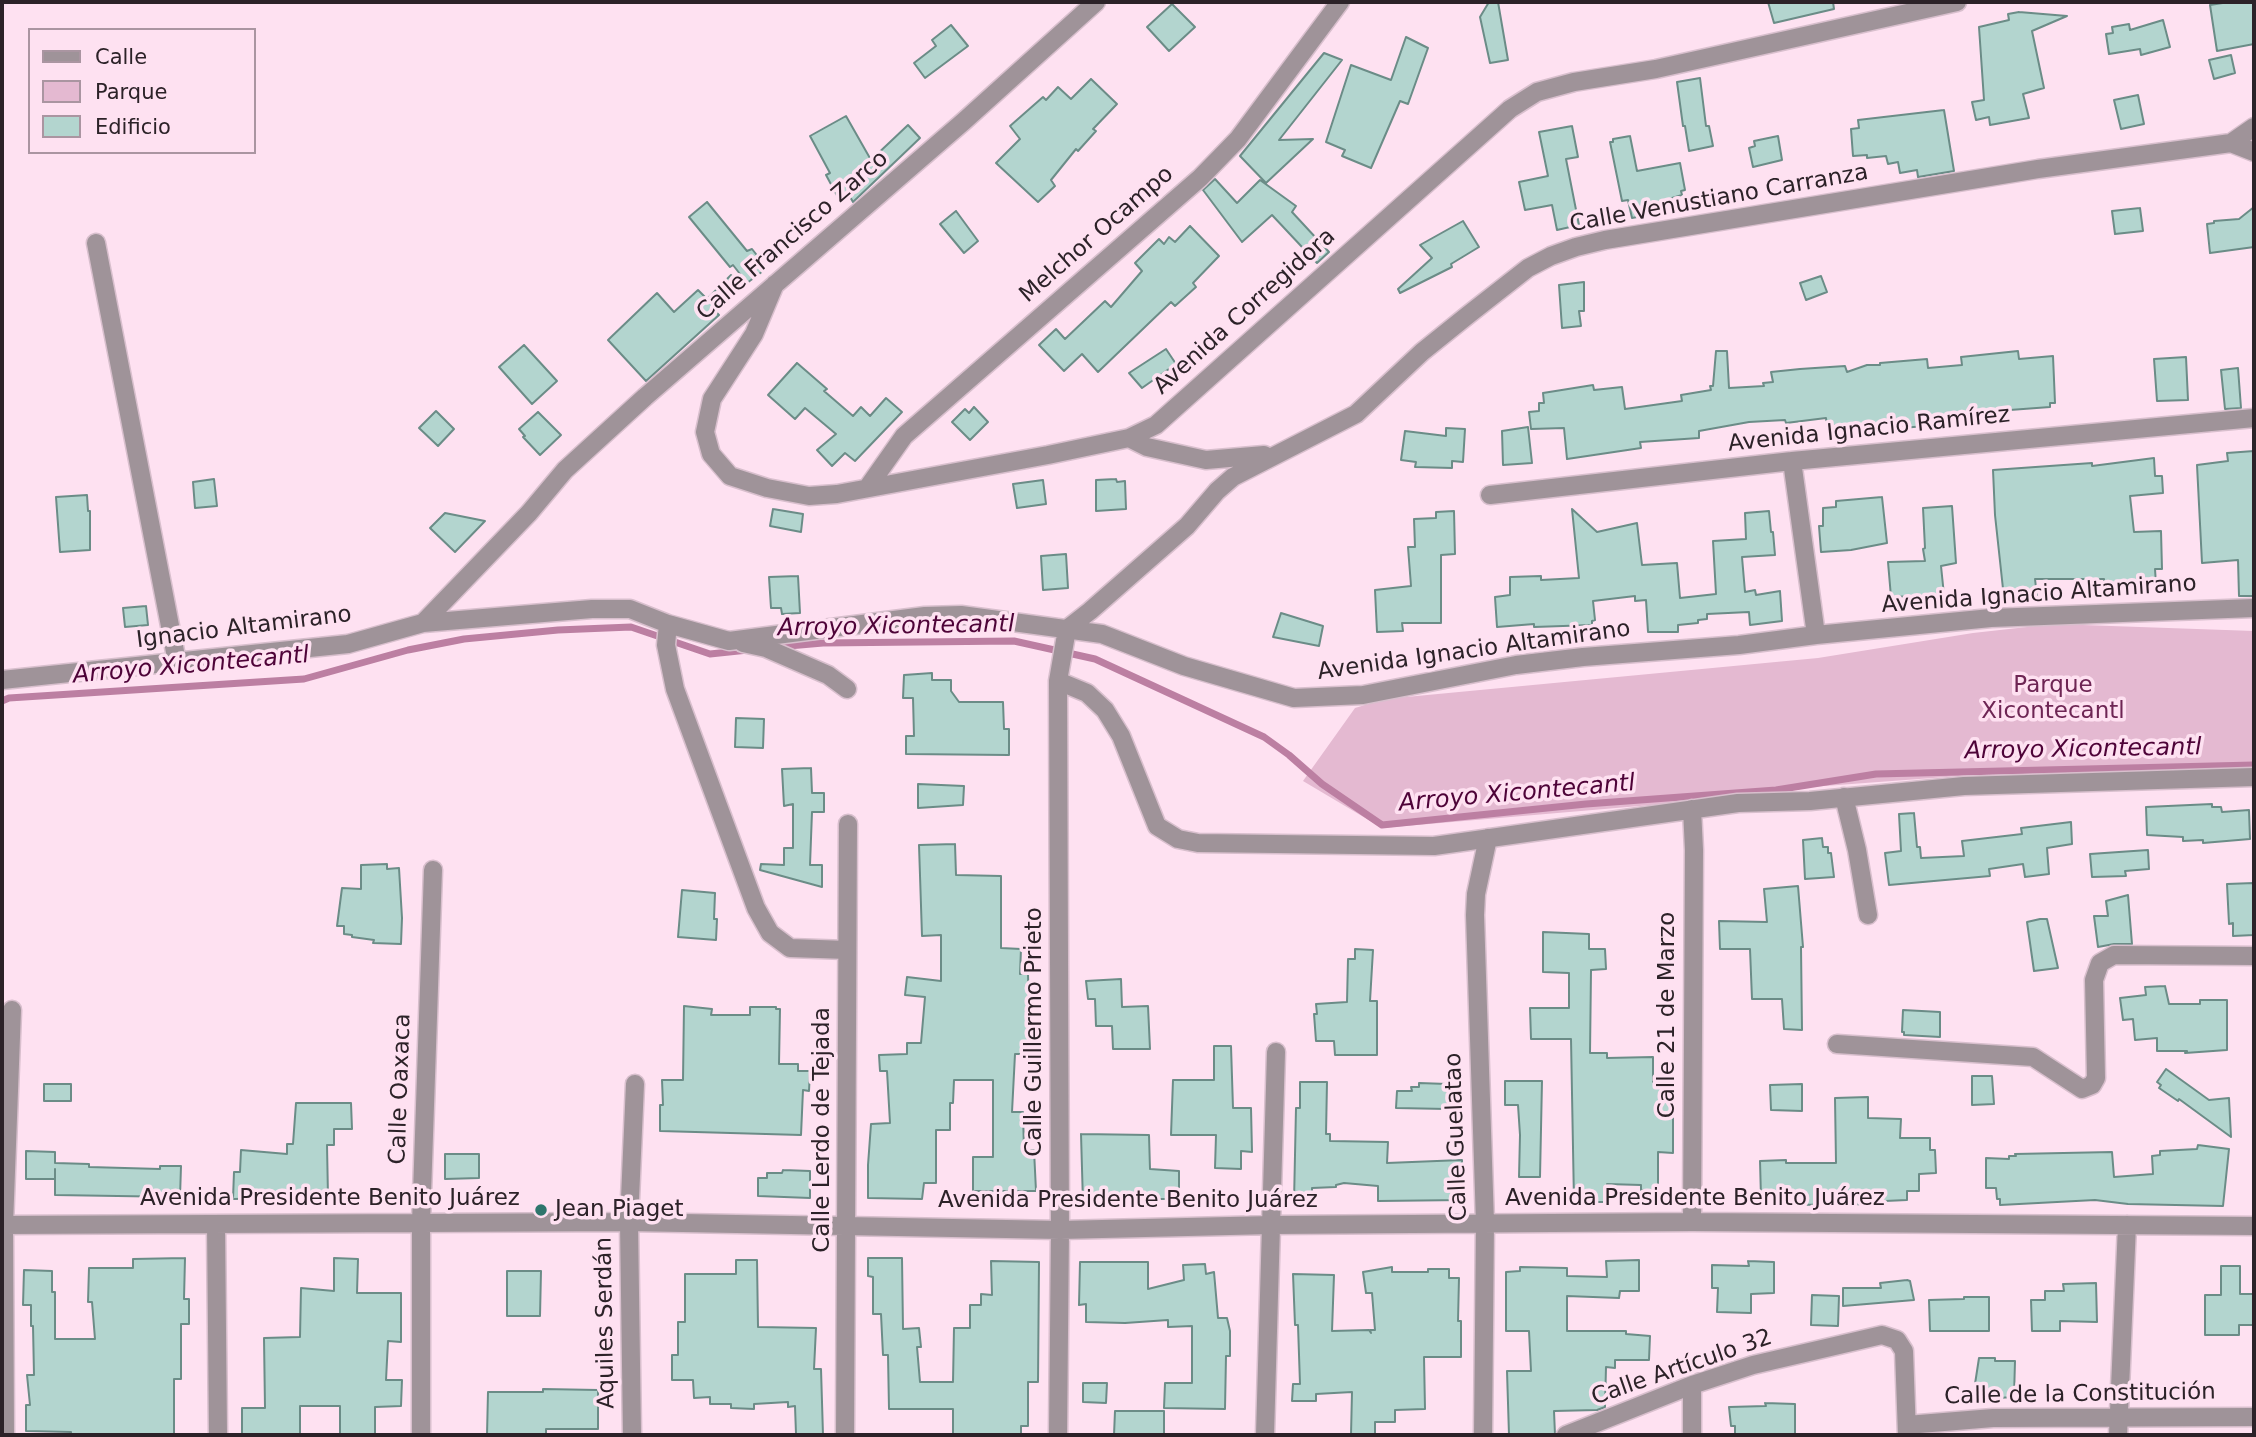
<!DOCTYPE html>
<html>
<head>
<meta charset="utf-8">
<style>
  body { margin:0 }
  #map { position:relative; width:2256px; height:1437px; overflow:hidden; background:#fee1f1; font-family:"DejaVu Sans",sans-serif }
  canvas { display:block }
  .frame { position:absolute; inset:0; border:4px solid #2c2228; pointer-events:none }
  .legend { position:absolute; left:28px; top:28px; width:228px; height:126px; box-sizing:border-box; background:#fee1f1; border:2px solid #aa95a1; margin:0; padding:9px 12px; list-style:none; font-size:21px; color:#2c2228 }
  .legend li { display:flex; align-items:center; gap:14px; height:35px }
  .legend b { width:35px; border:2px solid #aa95a1 }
</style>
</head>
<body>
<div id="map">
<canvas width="2256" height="1437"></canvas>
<div class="frame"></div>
<ul class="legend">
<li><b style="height:9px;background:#9f9399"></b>Calle</li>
<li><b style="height:19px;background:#e4b9d1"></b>Parque</li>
<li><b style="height:19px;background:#b3d5cf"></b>Edificio</li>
</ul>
</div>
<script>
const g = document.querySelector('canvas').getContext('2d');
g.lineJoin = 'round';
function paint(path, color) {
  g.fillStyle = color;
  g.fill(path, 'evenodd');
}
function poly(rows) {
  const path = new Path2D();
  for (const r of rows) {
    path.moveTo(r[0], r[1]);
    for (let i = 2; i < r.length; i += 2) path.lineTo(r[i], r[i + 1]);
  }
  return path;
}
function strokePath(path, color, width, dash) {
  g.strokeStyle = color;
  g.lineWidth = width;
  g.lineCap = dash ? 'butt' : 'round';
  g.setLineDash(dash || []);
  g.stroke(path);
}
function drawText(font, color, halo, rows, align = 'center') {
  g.font = font + ' "DejaVu Sans",sans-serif';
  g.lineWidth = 7;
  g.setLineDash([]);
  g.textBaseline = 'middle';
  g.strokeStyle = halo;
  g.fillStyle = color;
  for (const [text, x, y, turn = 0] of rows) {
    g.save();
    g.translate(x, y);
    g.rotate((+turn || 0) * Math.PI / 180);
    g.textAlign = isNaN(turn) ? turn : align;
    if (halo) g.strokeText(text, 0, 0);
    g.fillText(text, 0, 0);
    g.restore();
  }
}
paint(poly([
  [2054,624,2254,631,2254,767,1973,775,1811,787,1768,795,1382,828,1303,781,1355,708,1385,699,1818,658,1973,633]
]), '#e4b9d1');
strokePath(poly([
  [777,647,823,643,1014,641,1095,659,1264,737,1289,755,1322,784,1382,825,1586,804,1776,790,1876,774,2254,765],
  [2,701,9,698,304,679,408,650,464,639,558,630,631,627,710,654,748,650]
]), '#bc7fa2', 7);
const building = poly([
  [1489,2,1498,2,1508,60,1490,63,1480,17,1489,2],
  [1768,2,1833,2,1834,9,1774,23,1768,2],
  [2229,2,2254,2,2254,44,2217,51,2210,5,2229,2],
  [1172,4,1195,27,1169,51,1147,27,1172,4],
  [2019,12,2067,16,2032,31,2044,88,2023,94,2029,118,1990,125,1989,117,1976,120,1972,102,1984,100,1979,27,2009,20,2008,14,2019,12],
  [2163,20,2170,47,2141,55,2140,49,2109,54,2106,34,2113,33,2112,27,2129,24,2130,30,2163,20],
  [951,25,968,46,925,78,914,63,936,46,932,40,951,25],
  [1406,37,1428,48,1408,104,1400,101,1371,168,1342,156,1345,150,1326,142,1351,65,1391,80,1406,37],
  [1324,53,1342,60,1279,140,1313,139,1266,183,1240,156,1324,53],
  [2231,55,2235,73,2214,79,2209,60,2231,55],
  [1700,78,1706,126,1709,126,1713,146,1689,151,1685,126,1683,126,1677,82,1700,78],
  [1091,79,1117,104,1093,129,1096,131,1078,151,1076,149,1051,180,1055,186,1038,202,996,163,1020,139,1010,126,1043,97,1046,100,1058,87,1071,99,1091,79],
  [2138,95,2144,124,2121,129,2114,100,2138,95],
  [1944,110,1954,171,1918,177,1917,170,1900,173,1898,162,1888,164,1886,156,1867,158,1867,155,1853,156,1851,129,1859,128,1858,120,1944,110],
  [846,116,871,160,908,125,920,138,853,202,849,195,840,201,826,175,830,173,810,136,846,116],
  [1572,126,1578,157,1566,159,1579,225,1557,230,1552,205,1525,210,1519,182,1548,176,1539,132,1572,126],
  [1630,136,1637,171,1680,163,1685,190,1681,191,1682,195,1672,198,1674,210,1632,218,1628,200,1622,201,1610,142,1613,142,1613,139,1630,136],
  [1778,136,1782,160,1753,167,1749,148,1755,146,1754,141,1778,136],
  [1215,179,1237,203,1260,180,1296,206,1292,212,1329,252,1317,263,1272,215,1242,242,1203,190,1215,179],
  [707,202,747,251,752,249,767,268,747,283,733,265,730,267,689,217,707,202],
  [2254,207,2254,247,2210,253,2207,224,2214,223,2214,221,2239,219,2254,207],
  [2140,208,2143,231,2115,234,2112,211,2140,208],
  [956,211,978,241,964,253,940,224,956,211],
  [1463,221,1479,247,1451,264,1452,267,1400,293,1398,289,1432,258,1420,245,1463,221],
  [1190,226,1219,256,1193,283,1196,287,1175,306,1171,302,1098,372,1082,354,1064,371,1039,345,1056,329,1065,339,1105,301,1111,307,1142,271,1135,263,1159,239,1164,244,1169,237,1175,242,1190,226],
  [731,275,740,284,716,312,719,315,646,381,608,340,657,293,674,312,698,290,707,299,731,275],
  [1821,276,1827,292,1806,300,1800,283,1821,276],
  [1584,282,1584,311,1579,311,1581,326,1562,328,1559,285,1584,282],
  [524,345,557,381,532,404,499,367,524,345],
  [1166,349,1176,364,1142,388,1129,373,1166,349],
  [1716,351,1727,351,1729,388,1764,386,1763,383,1773,382,1771,372,1800,369,1845,366,1847,372,1867,365,1880,365,1880,363,1927,359,1928,368,1962,365,1961,357,2018,351,2019,359,2053,356,2055,403,2050,403,2050,407,1983,412,1984,421,1902,428,1901,422,1874,426,1875,428,1845,428,1844,424,1827,427,1826,418,1786,423,1785,420,1749,422,1699,431,1699,438,1640,442,1641,448,1567,459,1564,428,1531,429,1529,412,1539,411,1539,403,1544,403,1543,393,1593,385,1594,390,1622,387,1625,409,1682,401,1681,395,1711,390,1710,386,1713,386,1716,351],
  [2186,357,2188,400,2157,401,2154,359,2186,357],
  [797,363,827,389,824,391,853,416,861,407,870,416,886,398,902,412,855,461,845,453,832,466,817,450,836,434,805,408,795,419,768,395,797,363],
  [2238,368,2241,408,2225,409,2221,370,2238,368],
  [974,407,988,422,970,440,952,422,965,409,969,413,974,407],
  [436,411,454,429,438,446,419,428,436,411],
  [538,412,561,435,540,455,523,437,525,436,519,429,538,412],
  [1528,427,1532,463,1503,465,1502,431,1528,427],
  [1446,428,1465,429,1463,462,1452,461,1452,468,1415,467,1416,462,1401,460,1405,431,1446,436,1446,428],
  [2254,451,2254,596,2239,596,2238,560,2202,563,2197,465,2228,461,2227,453,2254,451],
  [2154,458,2155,476,2162,476,2163,493,2130,496,2134,532,2161,531,2162,569,2155,569,2156,584,2143,584,2144,591,2104,591,2104,579,2035,579,2037,596,2004,598,1995,515,1993,470,2092,463,2092,466,2154,458],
  [214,479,217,506,195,508,193,482,214,479],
  [1116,479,1117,482,1125,481,1126,509,1096,511,1096,480,1116,479],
  [1043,480,1046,504,1017,508,1013,484,1043,480],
  [87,495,88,511,90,511,90,550,60,552,56,497,87,495],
  [1882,497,1887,543,1851,550,1821,552,1819,526,1823,526,1823,508,1836,507,1836,501,1882,497],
  [1952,506,1956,563,1941,566,1944,595,1891,597,1888,562,1925,561,1923,549,1925,548,1923,508,1952,506],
  [773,509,803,514,801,532,770,526,773,509],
  [1572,509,1597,532,1637,523,1642,565,1677,563,1680,598,1716,594,1713,541,1746,539,1745,513,1769,511,1771,532,1773,532,1775,555,1742,557,1745,592,1755,590,1756,595,1780,591,1782,621,1750,625,1749,612,1707,614,1707,619,1698,620,1698,623,1678,625,1678,632,1648,632,1646,600,1635,601,1635,596,1593,601,1595,620,1592,621,1592,625,1534,627,1534,624,1497,627,1495,597,1510,595,1510,577,1541,576,1541,580,1579,578,1572,509],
  [1454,511,1455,554,1441,555,1441,623,1402,623,1403,631,1377,632,1375,590,1411,586,1408,547,1415,547,1414,519,1436,518,1436,512,1454,511],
  [445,513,485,521,455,552,430,528,445,513],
  [1066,554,1068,588,1043,590,1041,556,1066,554],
  [798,576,800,613,782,614,781,608,771,608,769,577,798,576],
  [146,606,148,625,125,627,123,608,146,606],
  [1281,613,1323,626,1319,646,1273,637,1281,613],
  [932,673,932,680,951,680,951,691,959,702,1003,702,1004,729,1009,729,1009,755,906,754,906,736,914,736,913,698,903,698,904,675,932,673],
  [736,718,764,719,763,748,735,747,736,718],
  [811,768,812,793,824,793,824,812,812,812,810,865,822,865,822,887,760,870,761,864,784,865,784,848,793,848,793,804,784,806,782,769,811,768],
  [918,784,964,786,963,805,918,808,918,784],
  [2212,804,2212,807,2221,807,2222,812,2249,810,2250,839,2203,843,2203,840,2183,841,2183,837,2147,835,2146,807,2212,804],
  [1914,813,1917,847,1920,847,1921,858,1964,856,1962,841,2022,834,2021,828,2071,822,2072,844,2047,848,2049,874,2025,877,2023,864,1989,869,1990,876,1889,885,1885,853,1901,851,1899,814,1914,813],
  [1822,838,1823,847,1828,847,1828,853,1831,853,1834,877,1805,879,1803,840,1822,838],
  [955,844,956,875,1001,876,1001,948,1021,949,1020,974,1028,974,1030,1054,1015,1054,1012,1112,1023,1112,1024,1151,1034,1150,1036,1191,973,1191,973,1157,993,1157,993,1080,954,1080,953,1103,950,1103,950,1130,936,1130,936,1183,924,1183,922,1199,868,1198,868,1165,871,1124,890,1123,887,1071,880,1071,879,1055,907,1054,907,1043,921,1043,925,997,905,995,907,977,941,981,941,935,922,936,919,845,955,844],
  [2148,850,2149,869,2125,871,2126,876,2092,877,2090,854,2148,850],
  [387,864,387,869,399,868,402,918,401,944,373,943,374,940,352,937,352,935,344,934,344,926,337,926,342,888,361,889,361,865,387,864],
  [2254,883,2254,935,2233,936,2233,923,2229,924,2227,884,2254,883],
  [1798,886,1803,947,1801,947,1802,1030,1784,1029,1782,999,1752,999,1750,949,1720,949,1719,921,1767,922,1764,889,1798,886],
  [682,890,715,893,714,919,717,919,716,940,678,937,682,890],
  [2128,895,2132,944,2114,944,2098,947,2094,916,2108,916,2106,901,2128,895],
  [2040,919,2047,919,2058,968,2034,971,2027,922,2040,919],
  [1543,932,1589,934,1589,949,1605,949,1606,969,1591,970,1590,1053,1607,1053,1607,1058,1653,1057,1653,1082,1673,1081,1673,1153,1658,1152,1658,1191,1641,1190,1641,1185,1607,1184,1607,1202,1574,1202,1571,1039,1531,1039,1530,1008,1569,1008,1569,973,1543,972,1543,932],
  [1355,949,1373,950,1370,1001,1377,1001,1377,1055,1335,1055,1334,1041,1316,1041,1314,1014,1317,1014,1316,1004,1347,1002,1348,959,1355,959,1355,949],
  [1121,979,1122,1007,1148,1006,1150,1049,1113,1049,1112,1026,1096,1026,1095,999,1088,999,1086,981,1121,979],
  [2165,986,2169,1004,2200,1004,2200,1000,2227,1000,2227,1050,2185,1053,2187,1051,2157,1051,2157,1038,2135,1040,2133,1019,2123,1020,2120,998,2146,995,2145,987,2165,986],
  [684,1006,712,1009,711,1015,750,1015,750,1007,776,1007,776,1009,780,1009,779,1064,798,1064,798,1071,810,1071,809,1091,803,1090,801,1135,660,1131,660,1105,663,1105,662,1080,683,1080,684,1006],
  [1903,1010,1940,1012,1940,1037,1904,1035,1904,1032,1902,1032,1903,1010],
  [1214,1046,1231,1046,1233,1108,1251,1108,1252,1152,1241,1151,1241,1169,1215,1168,1216,1135,1171,1135,1173,1080,1214,1080,1214,1046],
  [2166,1069,2209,1100,2229,1098,2231,1137,2179,1099,2178,1101,2159,1088,2161,1085,2157,1082,2166,1069],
  [1972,1076,1992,1076,1994,1104,1972,1105,1972,1076],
  [1505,1081,1542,1081,1540,1177,1519,1177,1520,1135,1518,1105,1505,1105,1505,1081],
  [1300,1082,1327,1082,1326,1134,1330,1134,1330,1141,1388,1142,1387,1163,1462,1160,1463,1200,1378,1201,1378,1186,1344,1183,1336,1185,1336,1187,1312,1188,1312,1202,1294,1202,1296,1108,1300,1108,1300,1082],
  [1419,1083,1447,1084,1447,1109,1396,1108,1397,1091,1412,1091,1411,1087,1419,1087,1419,1083],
  [44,1084,71,1084,71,1101,44,1101,44,1084],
  [1802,1084,1802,1111,1771,1110,1770,1085,1802,1084],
  [1868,1097,1868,1118,1901,1119,1900,1138,1930,1138,1930,1150,1935,1150,1936,1173,1919,1174,1919,1191,1907,1191,1907,1200,1885,1201,1885,1204,1786,1205,1786,1197,1761,1198,1760,1161,1786,1160,1786,1163,1836,1163,1835,1098,1868,1097],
  [296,1103,351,1103,352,1129,334,1129,334,1145,327,1145,328,1197,233,1199,234,1172,240,1172,241,1150,287,1154,287,1144,293,1144,296,1103],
  [1081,1134,1149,1135,1150,1169,1179,1171,1179,1199,1137,1199,1137,1202,1083,1203,1081,1134],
  [2198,1145,2229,1149,2223,1206,2128,1204,2095,1200,2000,1205,2000,1199,1997,1199,1996,1188,1986,1188,1986,1158,2009,1159,2009,1156,2016,1156,2015,1154,2112,1152,2114,1177,2153,1174,2152,1156,2160,1155,2160,1151,2197,1149,2198,1145],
  [26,1151,55,1152,55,1163,89,1164,89,1167,160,1169,160,1166,181,1166,180,1197,55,1195,55,1169,55,1179,26,1179,26,1151],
  [445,1154,479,1154,479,1178,445,1179,445,1154],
  [783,1170,810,1171,810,1198,758,1196,758,1178,767,1178,767,1173,782,1173,783,1170],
  [185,1258,184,1299,189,1299,189,1324,181,1324,181,1379,174,1379,174,1435,71,1435,71,1432,26,1431,26,1405,30,1405,27,1375,34,1375,33,1326,31,1326,31,1305,23,1305,24,1270,52,1271,52,1292,55,1292,55,1339,95,1339,92,1302,88,1302,89,1268,133,1268,133,1259,185,1258],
  [334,1258,358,1259,357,1293,401,1293,401,1342,388,1341,386,1380,402,1380,401,1406,375,1407,375,1434,340,1434,340,1406,300,1406,300,1435,242,1435,242,1408,265,1408,264,1338,300,1337,301,1288,334,1291,334,1258],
  [868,1258,902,1258,903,1329,919,1328,921,1347,917,1347,920,1382,953,1382,954,1328,970,1328,970,1305,981,1305,981,1294,992,1295,991,1261,1039,1262,1038,1382,1028,1382,1028,1426,1021,1426,1021,1435,953,1435,953,1409,889,1409,888,1355,883,1355,881,1314,873,1314,873,1277,868,1276,868,1258],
  [736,1260,757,1260,758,1327,816,1328,814,1369,821,1369,823,1435,796,1434,795,1406,788,1407,788,1402,754,1404,754,1409,731,1408,731,1404,710,1404,710,1397,694,1398,693,1380,672,1380,672,1355,678,1355,678,1322,685,1322,685,1274,736,1274,736,1260],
  [1639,1260,1639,1291,1620,1291,1619,1298,1567,1296,1567,1331,1626,1331,1626,1334,1650,1336,1649,1360,1615,1360,1615,1368,1606,1367,1605,1407,1597,1410,1554,1411,1555,1435,1509,1435,1507,1371,1531,1371,1529,1331,1506,1331,1506,1272,1520,1271,1520,1267,1567,1268,1567,1276,1607,1277,1606,1261,1639,1260],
  [1748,1261,1774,1262,1774,1293,1751,1294,1751,1313,1717,1312,1718,1288,1712,1288,1712,1265,1749,1266,1748,1261],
  [1080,1262,1148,1262,1148,1289,1184,1280,1183,1265,1205,1264,1206,1274,1214,1272,1218,1318,1227,1318,1230,1331,1230,1356,1226,1356,1225,1409,1164,1408,1165,1383,1192,1383,1192,1326,1168,1327,1168,1320,1125,1323,1086,1322,1086,1304,1079,1305,1080,1262],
  [2221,1266,2240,1266,2240,1294,2254,1294,2254,1325,2239,1325,2239,1335,2205,1335,2205,1295,2221,1295,2221,1266],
  [1392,1267,1392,1272,1428,1272,1428,1269,1449,1269,1449,1278,1459,1278,1458,1321,1461,1321,1461,1357,1424,1357,1425,1409,1395,1410,1395,1422,1375,1422,1375,1435,1351,1435,1352,1392,1316,1394,1316,1401,1292,1401,1293,1384,1300,1384,1298,1325,1295,1325,1293,1274,1334,1275,1332,1331,1369,1330,1371,1333,1370,1330,1375,1330,1372,1293,1366,1293,1363,1272,1392,1267],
  [507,1271,541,1271,540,1316,507,1316,507,1271],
  [1907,1280,1910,1281,1914,1300,1843,1306,1843,1288,1881,1288,1880,1283,1907,1280],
  [2096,1283,2097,1322,2060,1321,2060,1331,2032,1331,2031,1300,2045,1300,2045,1291,2064,1291,2063,1284,2096,1283],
  [1812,1295,1839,1296,1838,1326,1811,1325,1812,1295],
  [1964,1297,1989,1297,1989,1331,1930,1331,1929,1300,1964,1299,1964,1297],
  [1979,1358,1995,1358,1995,1361,2015,1361,2014,1397,1981,1399,1982,1397,1973,1397,1979,1358],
  [1083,1383,1107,1383,1106,1403,1083,1402,1083,1383],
  [543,1389,598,1390,598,1429,546,1429,546,1435,487,1435,488,1392,543,1392,543,1389],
  [1765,1403,1795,1404,1795,1435,1735,1435,1735,1426,1731,1426,1729,1407,1766,1406,1765,1403],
  [1115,1411,1164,1411,1164,1435,1114,1435,1115,1411]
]);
paint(building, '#b3d5cf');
strokePath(building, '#6b8c87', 2);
const minor = poly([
  [2231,143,2254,127],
  [96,243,177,662],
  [775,284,754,334,712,399,705,432,711,454,730,476,767,488,809,496,837,494,1048,455,1129,438,1156,425,1510,109,1537,92,1574,82,1656,69,1957,2],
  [1129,438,1147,447,1206,460,1264,455,1268,457],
  [1792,461,1816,635],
  [868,487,904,436,1200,178,1238,139,1340,2],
  [1490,495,1792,461,2254,418],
  [423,623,592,609,630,609,668,624,729,641,925,616,961,615,1102,634,1184,666,1294,698,1363,695,1516,665,1583,657,1739,645,1816,635,1991,618,2254,608],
  [668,624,666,645,675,689,756,908,770,933,790,948,847,950],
  [743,643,766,648,828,675,847,689],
  [2,680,348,644,423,623,529,513,565,470,645,397,963,122,1096,2],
  [1058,681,1087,693,1105,710,1121,736,1157,826,1178,839,1198,843,1434,846,1738,803,1810,801,1964,786,2254,777],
  [1844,797,1857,850,1868,915],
  [1837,1044,2033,1057,2082,1089,2092,1085,2096,1078,2094,980,2100,963,2114,955,2254,956],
  [1692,1222,1694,850,1692,809],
  [216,1224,218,1435],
  [2,1225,629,1222,1060,1230,1272,1225,1692,1222,2254,1226],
  [1907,1425,1993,1418,2254,1417],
  [5,1435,4,1225,12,1010],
  [421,1435,421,1223,433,870],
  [632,1435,629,1222,635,1084],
  [845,1435,848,824],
  [1058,1435,1060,1230,1058,681,1067,629,1090,611,1187,526,1217,491,1233,477,1356,414,1422,352,1468,315,1528,268,1551,256,1576,247,1605,240,2038,169,2231,143,2254,152],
  [1265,1435,1276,1052],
  [1483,1435,1485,1223,1475,915,1476,894,1488,838],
  [1566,1435,1692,1385,1753,1365,1882,1335,1897,1340,1904,1351,1907,1435],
  [1692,1435,1692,1385],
  [2118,1435,2127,1225]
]);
strokePath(minor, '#d8bfcd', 21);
strokePath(minor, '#9f9399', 18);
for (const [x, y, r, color] of [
  [541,1210,7,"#2e756c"]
]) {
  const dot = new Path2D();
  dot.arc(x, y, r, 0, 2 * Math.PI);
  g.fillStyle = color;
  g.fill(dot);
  strokePath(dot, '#fee1f1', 2.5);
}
drawText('23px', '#2c2228', '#fee1f1', [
  ["Calle Venustiano Carranza",1719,199,-10],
  ["Melchor Ocampo",1097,235,-41],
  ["Calle Francisco Zarco",793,236,-41],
  ["Avenida Corregidora",1245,312,-42],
  ["Avenida Ignacio Ramírez",1869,430,-6],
  ["Avenida Ignacio Altamirano",2039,595,-4],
  ["Ignacio Altamirano",244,628,-7],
  ["Avenida Ignacio Altamirano",1474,651,-8],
  ["Calle 21 de Marzo",1668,1015,-90],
  ["Calle Guillermo Prieto",1035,1032,-90],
  ["Calle Oaxaca",401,1089,-88],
  ["Calle Lerdo de Tejada",823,1130,-90],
  ["Calle Guelatao",1457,1137,-92],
  ["Avenida Presidente Benito Juárez",330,1199],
  ["Avenida Presidente Benito Juárez",1695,1199],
  ["Avenida Presidente Benito Juárez",1128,1201],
  ["Aquiles Serdán",606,1323,-91],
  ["Calle Artículo 32",1682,1368,-19],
  ["Calle de la Constitución",2080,1395,-1]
]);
drawText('23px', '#6e2554', '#fee1f1', [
  ["Parque",2053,686],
  ["Xicontecantl",2053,712]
]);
drawText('23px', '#2c2228', '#fee1f1', [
  ["Jean Piaget",555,1210]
], 'left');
drawText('italic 24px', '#4e0338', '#fee1f1', [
  ["Arroyo Xicontecantl",896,627,-1],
  ["Arroyo Xicontecantl",191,666,-5],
  ["Arroyo Xicontecantl",2083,750,-1],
  ["Arroyo Xicontecantl",1517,794,-5]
]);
</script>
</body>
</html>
